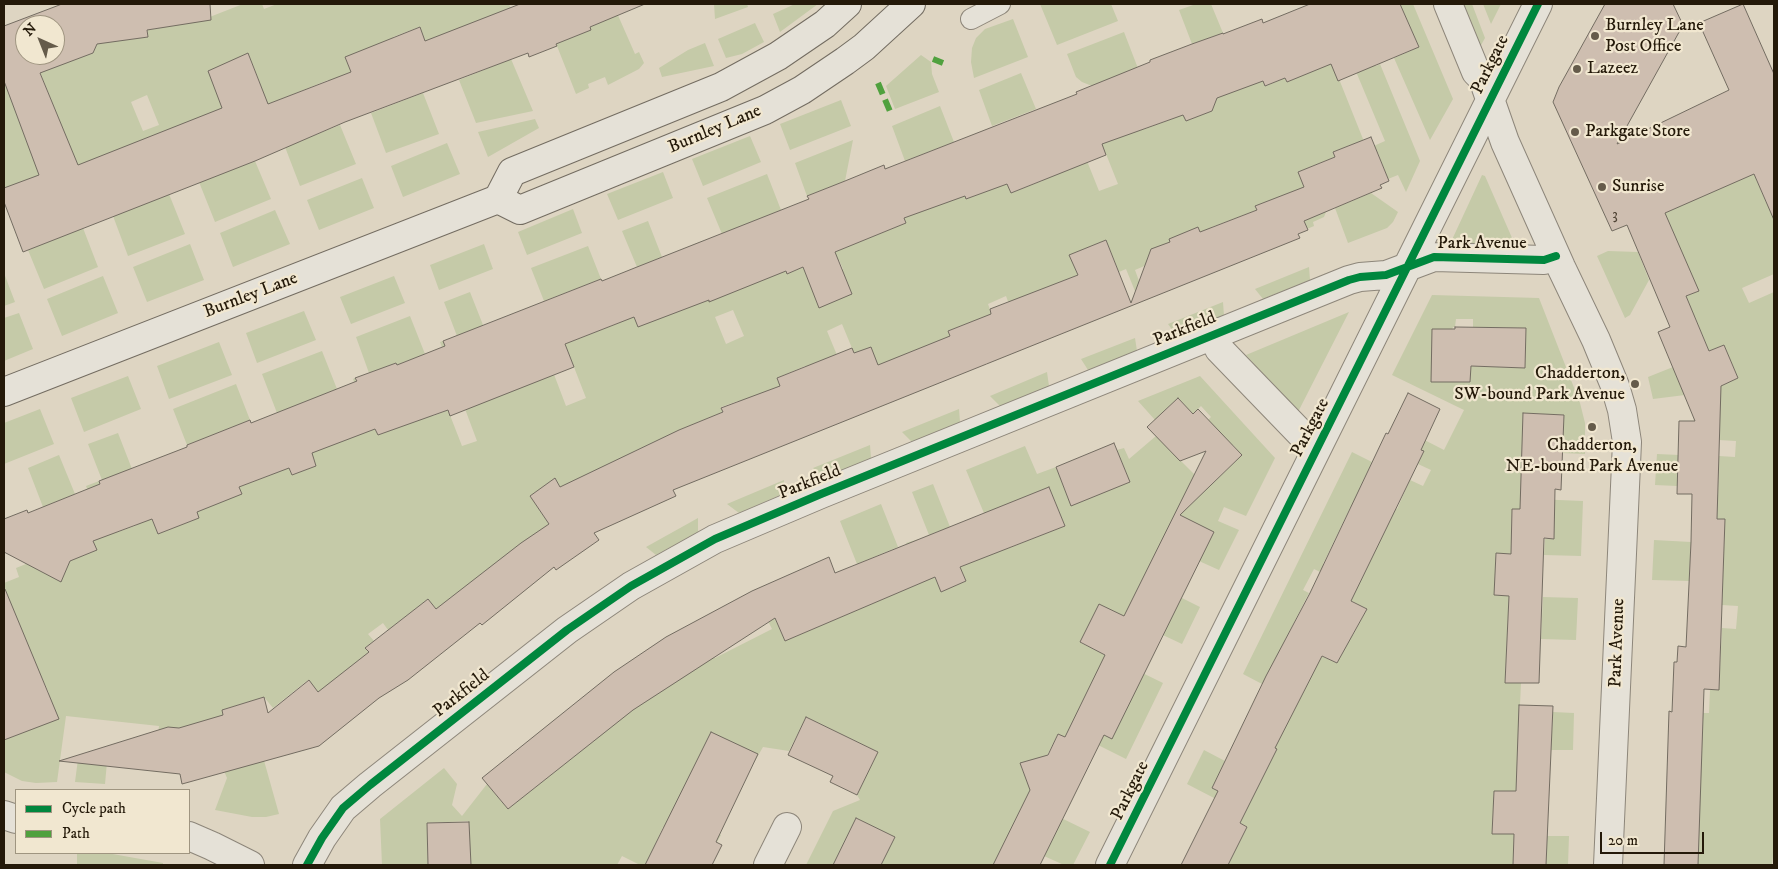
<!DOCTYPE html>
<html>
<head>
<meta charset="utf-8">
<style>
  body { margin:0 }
  #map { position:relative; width:1778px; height:869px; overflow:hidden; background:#ded5c2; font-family:"IM FELL DW Pica",serif }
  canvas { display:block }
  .frame { position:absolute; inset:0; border:5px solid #241909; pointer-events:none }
  .legend { position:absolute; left:15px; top:789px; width:175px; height:65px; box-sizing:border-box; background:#f1e7d0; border:1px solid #9f9580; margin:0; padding:6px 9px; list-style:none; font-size:15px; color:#241909 }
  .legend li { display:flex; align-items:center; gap:10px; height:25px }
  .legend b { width:25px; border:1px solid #9f9580 }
  .north { position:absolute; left:15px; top:15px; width:50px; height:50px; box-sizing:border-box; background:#f1e7d0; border:1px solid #9f9580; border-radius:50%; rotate:316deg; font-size:14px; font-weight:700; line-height:20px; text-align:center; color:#241909 }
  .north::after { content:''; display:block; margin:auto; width:18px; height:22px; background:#655b4a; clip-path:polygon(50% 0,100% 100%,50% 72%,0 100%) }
  .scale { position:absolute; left:1600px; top:832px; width:104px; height:22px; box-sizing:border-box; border:2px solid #241909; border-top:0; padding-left:6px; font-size:15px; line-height:18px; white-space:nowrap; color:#241909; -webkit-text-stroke:4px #f1e7d0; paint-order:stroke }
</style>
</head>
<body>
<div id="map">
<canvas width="1778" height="869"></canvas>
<div class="frame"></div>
<ul class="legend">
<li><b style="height:6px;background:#00873e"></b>Cycle path</li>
<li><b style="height:6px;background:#50a13e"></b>Path</li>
</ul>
<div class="north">N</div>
<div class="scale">20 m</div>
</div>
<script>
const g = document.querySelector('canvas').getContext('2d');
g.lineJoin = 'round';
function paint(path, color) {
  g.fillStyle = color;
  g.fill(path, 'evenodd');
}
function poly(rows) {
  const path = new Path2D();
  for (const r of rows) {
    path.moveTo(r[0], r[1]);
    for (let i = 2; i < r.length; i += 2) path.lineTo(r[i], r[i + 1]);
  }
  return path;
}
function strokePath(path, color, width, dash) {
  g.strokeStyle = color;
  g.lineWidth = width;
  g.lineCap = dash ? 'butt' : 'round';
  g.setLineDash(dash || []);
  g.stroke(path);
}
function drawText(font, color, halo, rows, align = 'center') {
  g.font = font + ' "IM FELL DW Pica",serif';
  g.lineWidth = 4.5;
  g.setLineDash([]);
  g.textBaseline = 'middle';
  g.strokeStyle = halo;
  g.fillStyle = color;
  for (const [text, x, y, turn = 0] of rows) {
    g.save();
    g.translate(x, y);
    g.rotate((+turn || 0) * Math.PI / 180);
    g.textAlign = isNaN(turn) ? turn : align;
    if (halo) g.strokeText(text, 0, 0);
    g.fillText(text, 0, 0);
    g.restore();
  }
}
paint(poly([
  [243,4,262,4,264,9,277,4,509,4,526,49,441,83,419,27,393,37,399,53,345,57,351,72,339,77,354,116,328,80,264,106,260,83,249,55,234,61,227,119,78,167,40,72,66,56,74,60,93,53,97,44,90,28,126,40,148,37,147,30,202,20],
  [147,95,159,125,143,131,131,102],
  [596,4,613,4,635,54,639,52,644,63,639,69,608,85,605,77,588,84,589,88,576,94,555,41,574,37,590,30,590,27,603,21],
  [714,4,747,4,748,7,715,19],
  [795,4,818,4,780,32,773,14],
  [1040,4,1111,4,1118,21,1057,45],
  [1196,4,1211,4,1223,33,1192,44,1179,10],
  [1329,4,1349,4,1374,63,1376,66,1380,64,1420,161,1406,192,1398,175,1388,179,1378,153,1360,160,1353,144,1333,152,1335,157,1298,172,1314,211,1323,207,1326,212,1324,217,1313,222,1314,226,1307,229,1292,192,1256,206,1257,210,1212,227,1223,256,1204,241,1198,227,1175,253,1135,270,1143,292,1137,296,1126,269,1119,272,1106,240,1070,255,1078,275,1045,288,1051,304,1010,307,1006,296,988,304,993,318,971,322,948,331,956,351,878,365,854,354,876,409,815,390,805,366,777,378,797,427,741,407,738,401,721,407,723,412,679,430,697,474,675,433,635,451,574,507,555,479,530,496,549,524,448,600,470,628,458,637,428,599,391,628,393,637,383,623,368,634,374,641,365,648,374,659,318,692,308,680,273,708,264,697,222,710,225,721,156,755,159,726,66,716,57,782,36,783,22,781,4,772,4,740,25,732,49,693,42,678,27,684,21,629,4,635,4,583,19,577,16,568,41,558,61,552,83,556,96,550,93,540,105,534,86,486,99,481,118,532,135,526,150,514,158,534,199,518,179,465,242,493,239,487,271,475,286,459,292,475,316,466,310,449,367,417,353,379,355,378,378,435,418,420,428,404,433,416,448,410,462,446,477,441,440,342,443,341,547,356,566,406,586,398,565,344,619,323,615,312,701,266,692,245,705,240,716,266,782,262,787,274,804,267,852,294,848,284,839,271,843,269,839,260,833,262,830,254,906,223,904,218,964,193,966,199,993,189,991,144,1011,193,1042,181,1035,162,1087,161,1099,191,1118,184,1106,154,1095,142,1145,129,1172,119,1174,90,1186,121,1212,111,1215,103,1211,93,1255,59,1266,86,1285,78,1287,82,1349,54],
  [1352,62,1385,141,1367,149,1335,69],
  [733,310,744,336,726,344,715,317],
  [842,324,854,353,839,360,827,331],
  [1400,4,1413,4,1453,99,1430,140,1394,58,1419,47],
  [1463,4,1472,4,1485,38,1480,47],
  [1483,4,1501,4,1491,24],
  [1013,19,1028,57,974,78,971,62,972,48,976,38,985,29],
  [755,23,764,42,742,54,726,58,718,39],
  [1124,32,1139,71,1092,86,1082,82,1076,77,1067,54],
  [705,43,714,66,662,77,659,68,688,50],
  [921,55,931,62,932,74,939,92,895,109,886,86],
  [511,59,533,111,476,123,459,80],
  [1021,73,1036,109,992,126,979,90],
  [13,78,37,105,16,113,27,142,65,170,4,188,4,82],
  [423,93,439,134,386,153,371,113],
  [841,100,851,126,790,150,780,124],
  [940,106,954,142,905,161,892,126],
  [535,119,539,128,488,157,478,132],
  [340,125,356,164,300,186,285,147],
  [750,136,761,162,703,186,692,159],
  [853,140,845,181,807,196,795,163],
  [447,143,460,174,403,197,391,166],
  [255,161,271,199,215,222,199,182],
  [1770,167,1772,171,1756,179,1766,202,1774,198,1774,274,1742,288,1749,303,1774,292,1774,856,1773,856,1772,865,1697,865,1703,713,1709,713,1710,690,1719,689,1722,628,1736,629,1738,606,1722,605,1725,519,1699,518,1700,495,1718,495,1719,456,1735,457,1736,441,1719,440,1720,421,1694,421,1693,410,1688,400,1738,378,1724,345,1709,351,1695,317,1679,324,1671,303,1698,291,1634,226],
  [663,172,673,198,618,220,607,194],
  [767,174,781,210,722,234,707,198],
  [1482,175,1485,176,1516,247,1450,244],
  [362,178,374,208,319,230,307,200],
  [1371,193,1398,212,1393,222,1387,228,1348,243,1335,208],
  [169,194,185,234,128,256,113,216],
  [573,209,582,233,527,255,518,232],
  [275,210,290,244,233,267,220,233],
  [648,221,662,257,637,267,622,231],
  [83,228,98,267,44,289,28,250],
  [190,244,204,280,147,302,133,267],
  [484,244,493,269,439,290,430,265],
  [588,246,601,279,544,301,531,268],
  [1608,251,1638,252,1649,280,1630,315,1625,318,1597,256],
  [1309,267,1310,280,1263,299,1255,289],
  [4,273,15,302,4,306],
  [103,276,118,313,62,336,47,299],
  [394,276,405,303,351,324,340,297],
  [470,292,485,330,457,336,444,302],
  [1432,295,1539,298,1580,403,1585,423,1585,454,1562,453,1564,415,1524,413,1534,499,1583,501,1581,556,1544,555,1545,539,1554,539,1554,525,1546,524,1546,509,1512,509,1511,554,1496,554,1495,595,1509,596,1505,682,1521,683,1516,791,1494,791,1492,833,1514,834,1513,865,1228,865,1247,827,1237,821,1241,812,1187,784,1204,750,1225,761,1212,788,1248,805,1253,737,1284,730,1312,674,1262,684,1243,674,1352,452,1372,462,1359,490,1397,509,1410,480,1423,486,1431,470,1418,464,1424,451,1398,439,1403,429,1444,450,1464,410,1392,375],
  [1456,319,1473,319,1473,327,1526,328,1525,368,1471,366,1470,382,1432,382,1453,327,1455,327],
  [1350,508,1387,526,1360,582,1323,564],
  [1314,569,1355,589,1350,600,1367,609,1353,635,1336,627,1350,638,1337,663,1285,640,1309,593,1303,590],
  [1223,302,1224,316,1176,335,1168,324],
  [304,311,316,340,257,363,246,333],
  [1349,312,1298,412,1246,355],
  [19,313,33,349,4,361,4,318],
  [410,316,425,354,397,365,396,363,369,373,356,337],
  [1135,338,1137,351,1088,370,1081,359],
  [219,342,232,375,169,399,157,366],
  [322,351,337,389,277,413,262,374],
  [1673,367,1685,395,1653,399,1648,377],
  [1047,372,1049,386,1000,406,990,396],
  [128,376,141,409,84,432,71,398],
  [1200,376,1275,458,1246,516,1224,507,1218,521,1239,530,1219,570,1199,561,1152,583,1200,607,1182,644,1099,605,1081,643,1163,683,1126,759,1096,744,1093,751,1058,734,1042,765,1032,760,1024,762,1021,767,1024,774,1036,779,1053,814,1090,832,1073,865,1064,865,1044,856,1058,826,1021,808,994,865,881,865,894,837,856,818,833,865,806,865,833,811,860,800,857,795,878,752,806,717,789,751,763,747,715,831,721,835,717,842,685,827,680,835,663,827,655,845,671,853,665,865,640,865,622,856,617,865,471,865,468,821,427,823,428,865,382,865,380,819,444,768,457,784,452,805,462,816,487,784,508,809,571,759,705,641,715,658,772,629,753,591,761,587,785,641,923,582,906,543,919,539,941,592,966,581,960,567,994,553,991,530,966,470,1025,446,1037,474,1056,467,1071,505,1130,482,1117,450,1124,448,1129,459,1156,436,1208,488,1242,455,1233,445,1228,450,1203,425,1211,417,1201,406,1193,414,1178,398,1155,420,1138,401],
  [1049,487,1065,526,1007,549,991,511],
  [236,384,250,420,187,445,173,409],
  [40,409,54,444,4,464,4,423],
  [959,409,960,422,912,442,902,432],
  [118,433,132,469,102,480,88,444],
  [870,445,871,458,824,478,813,468],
  [1657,454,1679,455,1677,486,1655,485],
  [59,455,75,494,43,507,28,468],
  [784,480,783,494,739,513,727,504],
  [933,484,950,527,929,535,912,492],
  [881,504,898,547,857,564,840,521],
  [698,518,698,532,656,555,646,547],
  [1654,540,1691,542,1689,581,1652,580],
  [1543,597,1578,598,1576,640,1541,639],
  [1553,712,1574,713,1573,750,1551,750],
  [263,757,279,814,266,817,252,817,215,810,227,778,224,771],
  [78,759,107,762,105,784,75,782],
  [1547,836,1569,836,1568,865,1546,865],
  [77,853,107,853,163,863,163,865,77,865]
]), '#c5caa8');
const building = poly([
  [62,4,210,4,211,20,147,30,148,37,97,44,93,53,40,73,78,165,222,108,208,71,248,53,268,104,351,72,345,57,420,27,425,41,520,4,645,4,590,27,591,30,556,44,557,46,529,57,528,53,345,122,255,161,23,252,4,202,4,188,39,175,4,81,4,26,62,4],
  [25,25,55,25,55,55,25,55,25,25],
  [1310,4,1400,4,1419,47,1338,81,1331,64,1287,82,1285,78,1265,86,1263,81,1217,98,1212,111,1186,121,1183,115,1102,144,1106,155,1011,193,1007,184,966,199,965,196,904,218,906,223,835,252,852,294,819,308,803,267,787,274,786,271,709,302,709,300,638,327,634,317,565,344,574,367,450,416,448,410,378,435,375,429,312,453,316,466,292,475,289,468,239,487,242,494,197,512,199,518,158,534,152,519,93,541,97,550,70,561,61,582,4,552,4,519,27,510,28,513,100,484,99,481,187,447,187,445,250,420,251,423,357,381,355,378,396,363,397,365,445,346,443,341,601,279,602,281,637,267,809,199,807,196,845,181,884,165,885,169,1077,94,1076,92,1150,62,1150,60,1192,44,1223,33,1223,34,1262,19,1263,23,1310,4],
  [1605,4,1673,4,1683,25,1617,144,1729,90,1699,23,1743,4,1774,74,1774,220,1754,174,1665,213,1699,291,1686,296,1709,351,1724,345,1738,378,1721,386,1717,519,1725,519,1719,690,1704,689,1698,865,1664,865,1669,711,1672,712,1674,662,1677,662,1678,646,1686,647,1691,542,1692,494,1677,494,1679,421,1695,421,1658,332,1670,327,1627,225,1612,231,1553,102,1559,87,1605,4],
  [1371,137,1389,181,1380,185,1382,188,1304,221,1308,230,1298,234,1300,238,673,490,676,496,594,533,599,540,556,570,554,567,482,625,480,623,408,680,379,698,319,746,182,784,180,774,59,761,168,727,179,728,223,715,222,710,264,697,268,713,309,680,318,692,369,652,365,648,428,599,436,609,521,543,549,524,530,496,555,478,560,487,679,430,723,412,721,408,780,386,777,378,852,348,854,353,871,347,878,365,950,336,948,331,991,314,990,309,1078,275,1069,255,1106,240,1131,303,1151,249,1170,242,1169,239,1198,227,1200,232,1257,210,1255,206,1304,187,1298,172,1335,157,1333,152,1371,137],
  [1455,327,1526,328,1525,368,1471,366,1470,382,1431,382,1432,329,1455,329,1455,327],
  [1408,393,1440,409,1421,450,1424,451,1351,601,1367,609,1337,663,1322,656,1275,748,1277,749,1240,823,1247,827,1228,865,1181,865,1218,791,1212,788,1266,676,1310,593,1386,433,1388,434,1408,393],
  [1178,398,1193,414,1198,409,1242,455,1180,515,1214,532,1112,739,1104,735,1040,865,993,865,1030,790,1020,763,1048,755,1058,734,1065,737,1105,655,1080,642,1099,604,1124,616,1206,451,1180,461,1147,427,1178,398],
  [1523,413,1564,415,1561,490,1555,489,1554,539,1544,538,1539,683,1505,683,1509,596,1494,595,1496,553,1511,554,1512,509,1520,509,1523,413],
  [1114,443,1130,482,1071,506,1056,467,1114,443],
  [1049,487,1065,526,960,567,966,581,941,592,935,577,785,641,775,618,633,710,508,809,482,778,614,672,666,637,752,591,829,557,835,573,1049,487],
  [4,589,5,589,59,719,4,740,4,589],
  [1519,705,1553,706,1546,865,1513,865,1514,834,1492,834,1494,791,1516,791,1519,705],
  [806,717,878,752,857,795,830,782,833,776,788,755,806,717],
  [711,732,758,754,716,842,722,845,712,865,645,865,711,732],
  [856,818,895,837,881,865,833,865,856,818],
  [469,822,471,865,428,865,427,823,469,822]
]);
paint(building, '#cebeb0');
strokePath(building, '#736c61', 1);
const lane = poly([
  [971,19,1000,4]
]);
const street = poly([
  [1448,4,1476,72,1483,79,1505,142,1561,267,1596,340,1615,386,1622,410,1627,442,1608,865],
  [1213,334,1219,349,1304,437,1318,445],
  [4,815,16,819],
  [189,836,212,846,250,865],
  [307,865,322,838,343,808,370,785,567,630,631,586,715,539,821,494,1349,280,1360,277,1386,275,1434,257,1544,260,1556,256],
  [768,865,787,827],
  [1110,865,1538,4]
]);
const secondary = poly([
  [498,199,520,210,765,110,802,90,845,61,864,47,911,4],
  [4,392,498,199,512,172,721,87,778,56,825,24,847,4]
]);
strokePath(lane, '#8d867a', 22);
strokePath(street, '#8d867a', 30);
strokePath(secondary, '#736c61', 30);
strokePath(lane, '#e5e1d7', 20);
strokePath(street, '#e5e1d7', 28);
strokePath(secondary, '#e5e1d7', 28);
strokePath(poly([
  [933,59,943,63],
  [878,83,892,116]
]), '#50a13e', 6, [12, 6]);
strokePath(poly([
  [307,865,322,838,343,808,370,785,567,630,631,586,715,539,821,494,1349,280,1360,277,1386,275,1434,257,1544,260,1556,256],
  [1110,865,1538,4]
]), '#00873e', 8);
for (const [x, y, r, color] of [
  [1595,36,5,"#655b4a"],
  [1577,69,5,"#655b4a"],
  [1575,132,5,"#655b4a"],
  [1602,187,5,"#655b4a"],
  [1635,384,5,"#655b4a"],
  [1592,427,5,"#655b4a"]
]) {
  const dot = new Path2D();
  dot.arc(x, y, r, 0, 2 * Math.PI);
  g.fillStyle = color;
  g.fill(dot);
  strokePath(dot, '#f1e7d0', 2);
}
drawText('15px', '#4f4334', null, [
  ["3",1615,216]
]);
drawText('18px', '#241909', '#f1e7d0', [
  ["Burnley Lane",1605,26],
  ["Post Office",1605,47],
  ["Lazeez",1587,69],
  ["Parkgate Store",1585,132],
  ["Sunrise",1612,187],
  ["Chadderton,",1625,374,"right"],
  ["SW-bound Park Avenue",1625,395,"right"],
  ["Chadderton,",1592,446,"center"],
  ["NE-bound Park Avenue",1592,467,"center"]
], 'left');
drawText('18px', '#241909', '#f1e7d0', [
  ["Parkgate",1491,65,-64],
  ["Burnley Lane",715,130,-23],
  ["Park Avenue",1482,244],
  ["Burnley Lane",251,296,-21],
  ["Parkfield",1185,330,-22],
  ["Parkgate",1311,428,-63],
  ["Parkfield",810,483,-22],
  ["Park Avenue",1618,643,-88],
  ["Parkfield",462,694,-38],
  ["Parkgate",1131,791,-64]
]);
</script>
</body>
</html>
